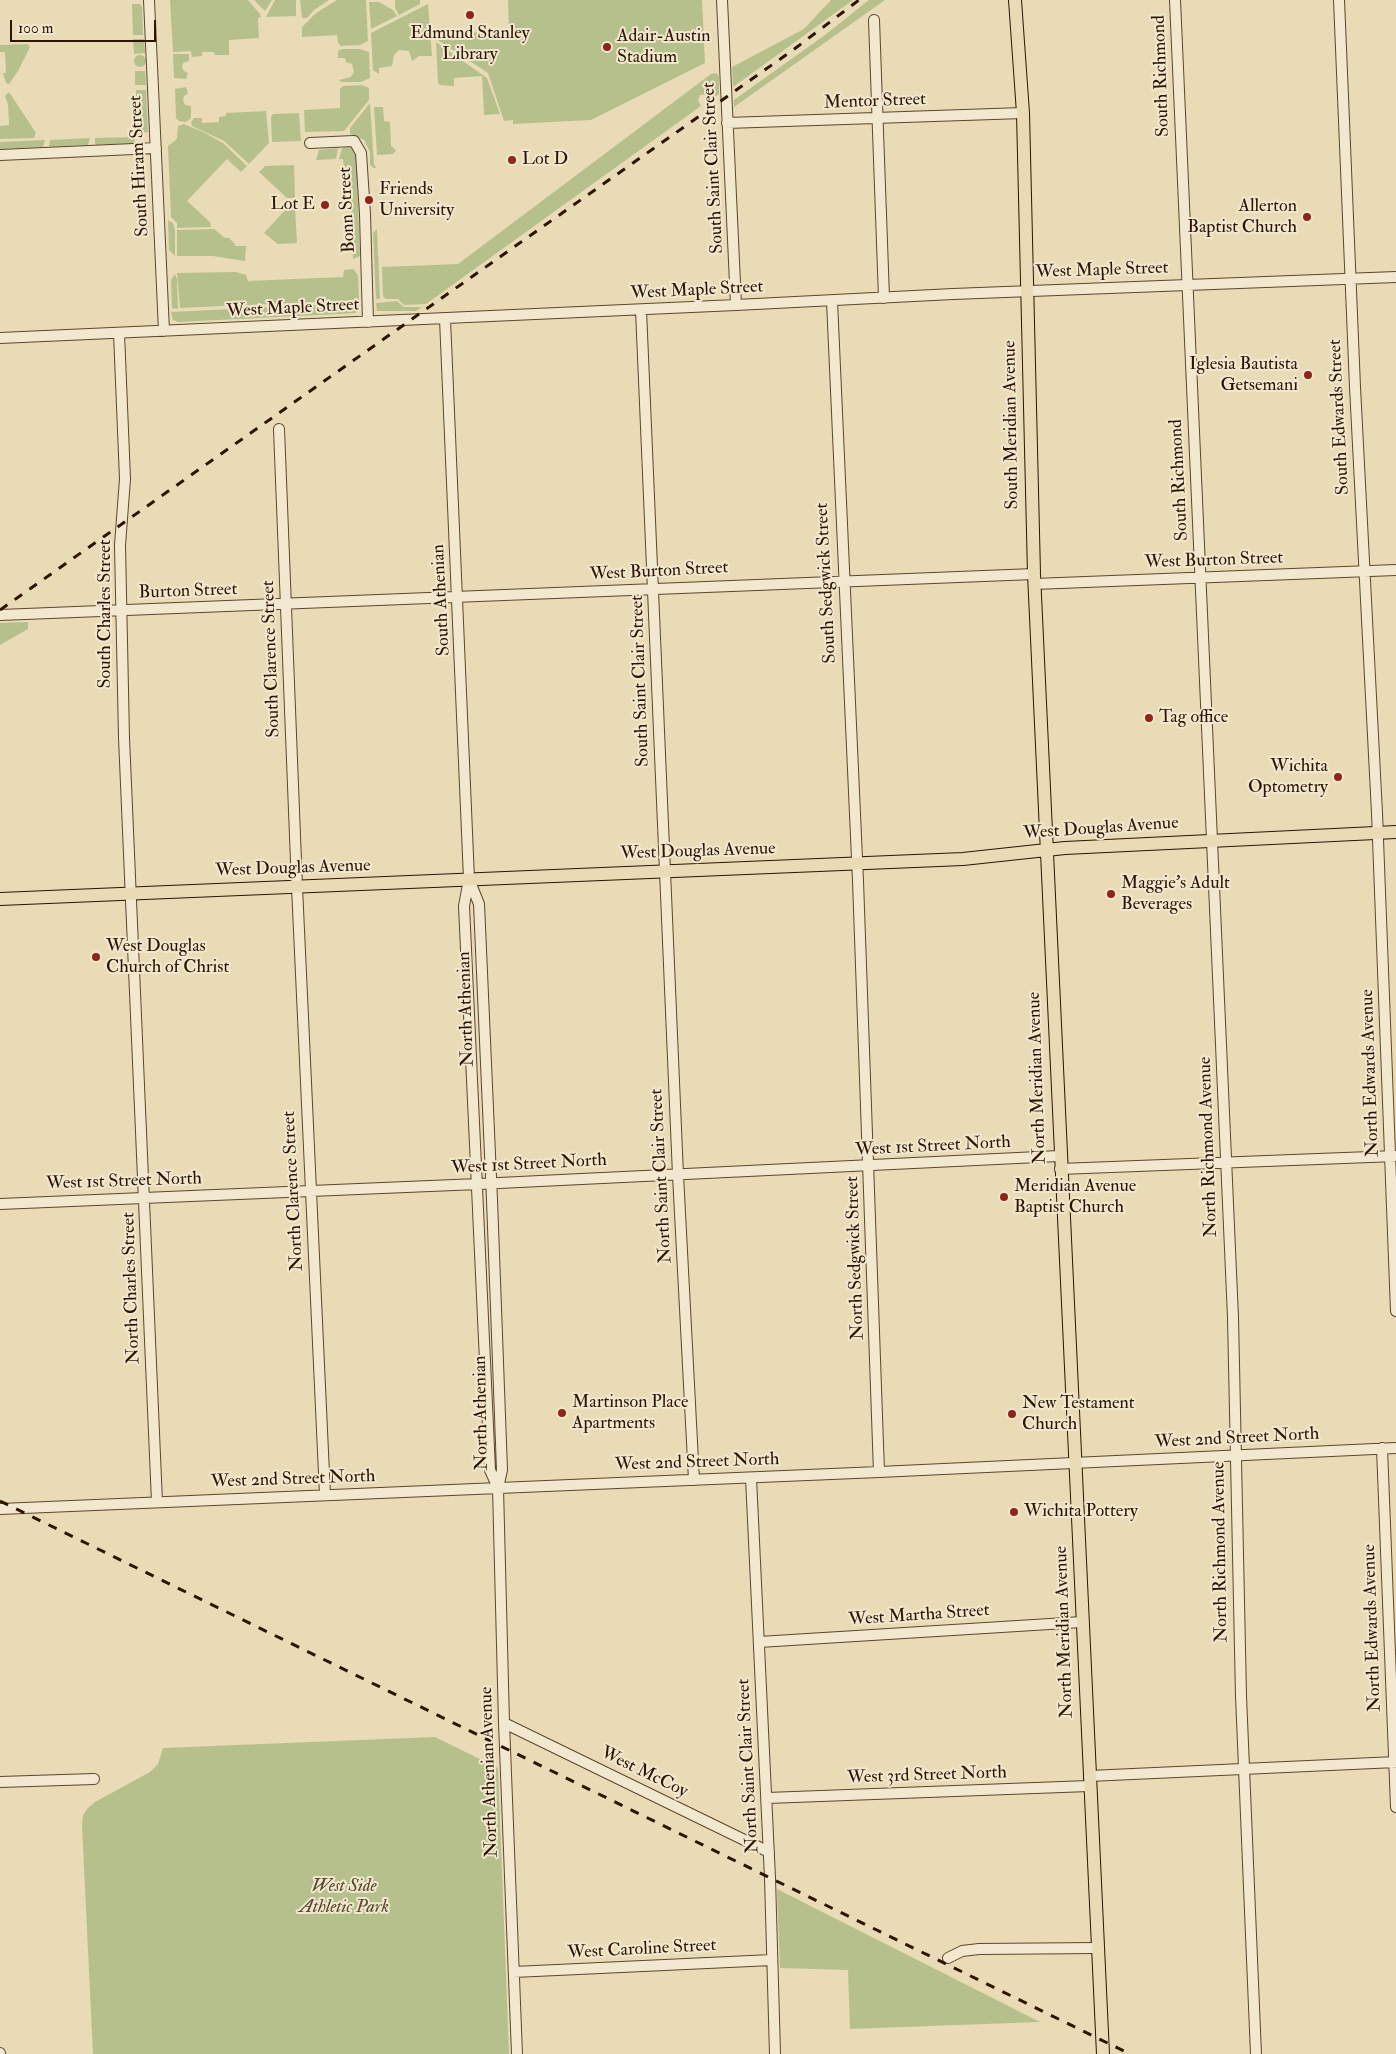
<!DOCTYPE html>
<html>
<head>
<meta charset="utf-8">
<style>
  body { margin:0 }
  #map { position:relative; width:1396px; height:2054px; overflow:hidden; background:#e9dbb5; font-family:"IM FELL Double Pica",serif }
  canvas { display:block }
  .scale { position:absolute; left:10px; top:20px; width:146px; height:22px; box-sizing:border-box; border:2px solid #2d1400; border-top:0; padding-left:6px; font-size:15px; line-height:18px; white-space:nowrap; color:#2d1400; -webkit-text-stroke:4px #f1e8cf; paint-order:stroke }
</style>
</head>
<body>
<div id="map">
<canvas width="1396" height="2054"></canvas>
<div class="scale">100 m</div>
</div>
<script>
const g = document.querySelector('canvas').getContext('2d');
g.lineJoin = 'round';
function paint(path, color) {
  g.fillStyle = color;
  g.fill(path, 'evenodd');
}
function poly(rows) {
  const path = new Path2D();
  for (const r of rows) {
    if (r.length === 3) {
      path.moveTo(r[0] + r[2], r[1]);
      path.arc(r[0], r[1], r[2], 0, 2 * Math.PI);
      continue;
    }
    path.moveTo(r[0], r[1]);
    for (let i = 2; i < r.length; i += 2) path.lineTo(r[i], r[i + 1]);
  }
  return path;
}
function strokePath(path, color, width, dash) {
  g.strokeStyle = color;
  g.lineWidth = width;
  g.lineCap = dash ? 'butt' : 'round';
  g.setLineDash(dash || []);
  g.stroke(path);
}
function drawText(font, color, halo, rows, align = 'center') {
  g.font = font + ' "IM FELL Double Pica",serif';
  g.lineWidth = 4;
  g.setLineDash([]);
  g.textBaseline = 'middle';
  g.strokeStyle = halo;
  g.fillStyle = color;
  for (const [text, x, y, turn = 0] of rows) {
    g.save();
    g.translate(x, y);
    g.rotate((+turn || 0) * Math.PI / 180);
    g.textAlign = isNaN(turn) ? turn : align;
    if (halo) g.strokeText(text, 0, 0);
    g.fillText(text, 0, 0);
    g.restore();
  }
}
paint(poly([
  [170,0,248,0,260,14,261,17,258,18,259,38,229,40,229,55,215,55,214,52,202,52,202,56,192,57,191,51,173,52],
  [254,0,272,0,265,11],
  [275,0,296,0,296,16,266,17],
  [300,0,329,0,314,10,307,18,302,18],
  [337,0,366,0,368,41,360,45,341,46,338,43,337,35,302,37,302,27,316,13],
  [395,0,420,0,420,4,399,15,395,8],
  [508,0,702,0,705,63,591,120,513,124,513,120,504,121,488,73,436,39,436,34,509,31],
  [831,0,853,0,733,87,732,67,804,29],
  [869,0,885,0,734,107,734,100,825,35],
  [369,2,379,2,393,10,397,16,371,29],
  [132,4,140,4,142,7,143,35,133,35],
  [428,4,432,56,419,56,412,61,409,51,399,50,394,55,392,66,379,68,379,74,373,70,371,33],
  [133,39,144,39,145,53,134,54],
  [436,42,487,78,500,114,484,115,482,76,454,78,454,86,440,85,438,83],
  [28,44,30,47,18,71,9,84,6,83,3,73,6,73,5,52,0,52,0,45],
  [342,49,360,49,369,52,370,78,361,82,341,82,339,80,351,77,354,72,352,64,346,62,345,58,338,58,338,51],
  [173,54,189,54,189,61,183,63,182,67,184,71,188,73,186,79,174,78],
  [140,61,6],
  [135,71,145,71,146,85,135,85],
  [716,73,719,76,719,94,711,100,708,94,700,95,698,101,701,106,426,304,404,305,398,299,386,299,383,296,382,267,458,264,711,74],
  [362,85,369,88,369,100,344,131,305,132,304,110,340,108,340,89,343,86],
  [186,87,188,94,184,96,183,100,185,105,191,106,191,118,186,122,179,121,176,118,175,89],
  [136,90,146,90,148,132,143,133,137,134],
  [9,92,36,133,34,138,0,139,0,126,9,125,8,104,5,96],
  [370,103,374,164,376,168,374,168,370,165,370,152,364,140,350,134,350,128],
  [374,107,383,107,384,121,390,122,391,146,396,150,393,154,377,155],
  [266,111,269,143,249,164,224,141,192,126,191,122,194,118,202,118,202,123,219,122,219,117,226,116,226,113],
  [299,113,301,141,272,142,271,117,273,114],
  [184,124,205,133,223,143,247,166,241,172,227,159,187,201,210,222,211,227,177,228,177,223,171,217,168,146,177,139,178,126],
  [135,137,134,143,96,145,95,143,95,138],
  [90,138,88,145,49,147,50,140],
  [45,140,43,147,0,149,0,142],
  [351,147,356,151,360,256,353,259,350,167,344,167,343,159,339,159,342,148],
  [338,148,336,159,316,160,319,150],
  [294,165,295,198,287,198,259,172,265,166],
  [295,207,297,243,278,244,264,233,287,208],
  [168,220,173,223,175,230,175,256,169,250],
  [214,229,225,238,229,238,236,245,234,246,246,246,245,261,213,256,177,256,177,230],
  [377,229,380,299,376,299,373,233],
  [353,269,358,275,359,300,180,308,177,273,236,272,246,275,248,281,343,277,344,270],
  [175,274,177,279,178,309,172,308,171,280],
  [397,301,404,307,422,307,416,311,377,311,376,303],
  [354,303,359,304,356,313,339,314,178,322,173,320,171,312],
  [28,622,28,629,0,645,0,623],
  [435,1737,498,1768,509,2054,93,2054,82,1826,83,1815,88,1808,95,1802,150,1772,158,1764,163,1748],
  [777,1889,1040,2022,850,2029,848,1970,780,1968]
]), '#b6c08d');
const minor = poly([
  [149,0,164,331],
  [722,0,736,305],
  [1175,0,1233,1317,1241,1696,1256,2054],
  [1339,0,1355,387,1377,813,1396,1311],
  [874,20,884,298],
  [727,123,1023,113],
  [310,143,354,141,361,153,365,214,368,322],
  [0,155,156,148],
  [832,301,858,881,879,1472],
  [641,310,678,1175,694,1480],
  [445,319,469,879,464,906,490,1470,498,1488],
  [119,333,125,479,120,545,124,738,157,1502],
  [0,338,736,305,953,294,1396,277],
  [279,429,297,887,325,1495],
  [1034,584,1396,570],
  [0,615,1034,574],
  [469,879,479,904,492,1200,502,1470,498,1488,504,1723,517,2054],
  [1060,1169,1396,1156],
  [0,1204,478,1184,1059,1156],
  [1382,1448,1396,1807],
  [751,1478,770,1878,775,2054],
  [0,1509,879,1472,1396,1448],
  [759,1642,1082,1622],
  [504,1723,769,1852],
  [1089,1776,1396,1762],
  [0,1782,94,1779],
  [767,1798,1089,1786],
  [948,1958,962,1951,979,1949,1097,1948],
  [514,1972,772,1960],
  [0,2053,0,2054]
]);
const major = poly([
  [1015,0,1023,113,1034,574,1103,2054],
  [0,899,963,859,1065,848,1396,832]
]);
strokePath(minor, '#5c462d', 12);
strokePath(major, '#2d1400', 14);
strokePath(minor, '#f1e8cf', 10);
strokePath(major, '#e9dbb5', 12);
strokePath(poly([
  [0,610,793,50,859,0],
  [0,1501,1130,2054]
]), '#2d1400', 3, [9, 9]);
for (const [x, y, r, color] of [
  [470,15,5,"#8f2418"],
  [607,47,5,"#8f2418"],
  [512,160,5,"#8f2418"],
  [369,200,5,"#8f2418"],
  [325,205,5,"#8f2418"],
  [1307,217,5,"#8f2418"],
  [1308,375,5,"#8f2418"],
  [1149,718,5,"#8f2418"],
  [1338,777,5,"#8f2418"],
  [1111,894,5,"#8f2418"],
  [96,957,5,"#8f2418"],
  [1004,1197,5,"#8f2418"],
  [562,1413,5,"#8f2418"],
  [1012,1414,5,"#8f2418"],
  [1014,1512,5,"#8f2418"]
]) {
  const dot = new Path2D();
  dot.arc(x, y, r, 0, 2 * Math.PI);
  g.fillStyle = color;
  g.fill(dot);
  strokePath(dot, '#f1e8cf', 2);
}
drawText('18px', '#2d1400', '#f1e8cf', [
  ["Edmund Stanley",470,34,"center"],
  ["Library",470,55,"center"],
  ["Adair-Austin",617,37],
  ["Stadium",617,58],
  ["Lot D",522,160],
  ["Friends",379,190],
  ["University",379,211],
  ["Lot E",315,205,"right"],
  ["Allerton",1297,207,"right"],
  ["Baptist Church",1297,228,"right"],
  ["Iglesia Bautista",1298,365,"right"],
  ["Getsemani",1298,386,"right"],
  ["Tag office",1159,718],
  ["Wichita",1328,767,"right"],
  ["Optometry",1328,788,"right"],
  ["Maggie's Adult",1121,884],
  ["Beverages",1121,905],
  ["West Douglas",106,947],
  ["Church of Christ",106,968],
  ["Meridian Avenue",1014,1187],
  ["Baptist Church",1014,1208],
  ["Martinson Place",572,1403],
  ["Apartments",572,1424],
  ["New Testament",1022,1404],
  ["Church",1022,1425],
  ["Wichita Pottery",1024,1512]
], 'left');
drawText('18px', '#2d1400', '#f1e8cf', [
  ["South Richmond",1162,76,-92],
  ["Mentor Street",875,102,-2],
  ["South Hiram Street",140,166,-93],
  ["South Saint Clair Street",714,168,-93],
  ["Bonn Street",348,210,-93],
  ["West Maple Street",1102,271,-2],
  ["West Maple Street",697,291,-3],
  ["West Maple Street",293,309,-3],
  ["South Edwards Street",1340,417,-93],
  ["South Meridian Avenue",1012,425,-91],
  ["South Richmond",1180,480,-93],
  ["West Burton Street",1214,561,-2],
  ["West Burton Street",659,572,-3],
  ["South Sedgwick Street",827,583,-93],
  ["Burton Street",188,592,-2],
  ["South Athenian",442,600,-93],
  ["South Charles Street",106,614,-90],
  ["South Clarence Street",272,659,-92],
  ["South Saint Clair Street",641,681,-92],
  ["West Douglas Avenue",1101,829,-4],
  ["West Douglas Avenue",698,852,-2],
  ["West Douglas Avenue",293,869,-2],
  ["North Athenian",467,1009,-92],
  ["North Edwards Avenue",1371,1073,-92],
  ["North Meridian Avenue",1038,1078,-92],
  ["West 1st Street North",933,1147,-3],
  ["North Richmond Avenue",1209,1147,-92],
  ["West 1st Street North",529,1165,-3],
  ["North Saint Clair Street",662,1176,-93],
  ["West 1st Street North",124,1182,-2],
  ["North Clarence Street",294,1191,-93],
  ["North Sedgwick Street",856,1258,-92],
  ["North Charles Street",132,1288,-92],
  ["North Athenian",482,1413,-91],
  ["West 2nd Street North",1237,1439,-3],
  ["West 2nd Street North",697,1463,-2],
  ["West 2nd Street North",293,1480,-2],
  ["North Richmond Avenue",1221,1552,-91],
  ["West Martha Street",919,1616,-4],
  ["North Edwards Avenue",1373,1628,-92],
  ["North Meridian Avenue",1065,1632,-92],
  ["North Saint Clair Street",749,1766,-93],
  ["North Athenian Avenue",490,1772,-92],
  ["West McCoy",644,1773,26],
  ["West 3rd Street North",927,1776,-2],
  ["West Caroline Street",642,1950,-3]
]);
drawText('italic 18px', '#56482a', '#f1e8cf', [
  ["West Side",344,1887],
  ["Athletic Park",344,1908]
]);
</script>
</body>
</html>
